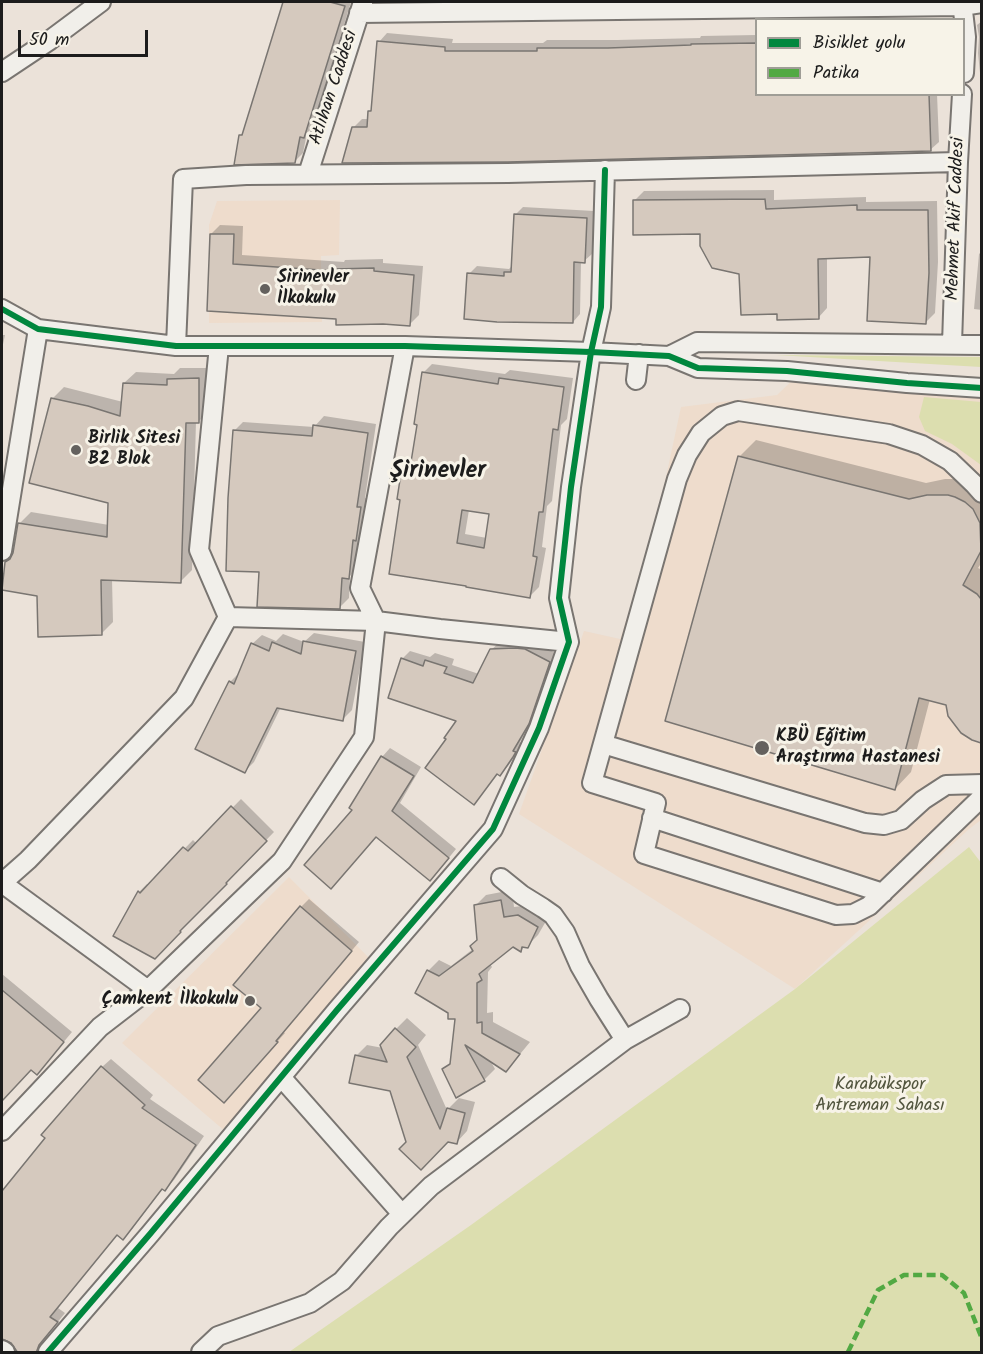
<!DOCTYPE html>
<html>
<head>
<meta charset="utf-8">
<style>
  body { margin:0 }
  #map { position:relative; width:983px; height:1354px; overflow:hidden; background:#ebe2d9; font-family:Kalam,sans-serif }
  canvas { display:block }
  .frame { position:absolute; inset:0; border:3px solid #1c1c1c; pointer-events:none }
  .legend { position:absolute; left:755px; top:18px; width:210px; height:78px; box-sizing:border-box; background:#f7f3e8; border:2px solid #9f9d96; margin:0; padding:8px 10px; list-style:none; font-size:18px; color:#1c1c1c }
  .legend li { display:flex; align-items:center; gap:12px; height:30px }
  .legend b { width:30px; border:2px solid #9f9d96 }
  .scale { position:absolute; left:18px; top:30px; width:130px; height:27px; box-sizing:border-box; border:3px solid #1c1c1c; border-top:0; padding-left:8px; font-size:18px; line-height:21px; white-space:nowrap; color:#1c1c1c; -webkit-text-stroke:4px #f7f3e8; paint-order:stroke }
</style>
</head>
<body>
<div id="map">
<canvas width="983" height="1354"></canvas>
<div class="frame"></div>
<ul class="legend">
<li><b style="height:8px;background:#00873e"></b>Bisiklet yolu</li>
<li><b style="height:8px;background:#52a943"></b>Patika</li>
</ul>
<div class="scale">50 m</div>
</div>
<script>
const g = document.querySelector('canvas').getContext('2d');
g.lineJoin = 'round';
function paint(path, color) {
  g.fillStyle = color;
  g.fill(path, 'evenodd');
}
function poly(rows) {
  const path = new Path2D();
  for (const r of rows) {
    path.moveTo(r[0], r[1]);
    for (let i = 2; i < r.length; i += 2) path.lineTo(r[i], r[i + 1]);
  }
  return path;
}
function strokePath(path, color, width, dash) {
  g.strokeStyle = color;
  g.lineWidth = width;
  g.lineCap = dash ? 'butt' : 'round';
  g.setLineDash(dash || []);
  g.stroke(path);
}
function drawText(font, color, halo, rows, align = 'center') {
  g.font = font + ' Kalam,sans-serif';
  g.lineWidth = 6;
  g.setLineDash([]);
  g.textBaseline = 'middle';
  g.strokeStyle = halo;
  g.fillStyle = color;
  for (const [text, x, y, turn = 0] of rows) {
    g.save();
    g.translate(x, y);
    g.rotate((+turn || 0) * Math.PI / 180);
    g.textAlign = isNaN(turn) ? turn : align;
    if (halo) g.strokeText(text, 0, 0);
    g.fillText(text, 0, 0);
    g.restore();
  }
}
paint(poly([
  [340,200,339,255,321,256,322,322,209,323,209,225,217,201],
  [797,376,981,397,981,820,969,829,795,989,519,814,584,631,620,639,651,547,681,407,777,395],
  [289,877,371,960,226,1132,122,1043]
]), '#eedccc');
paint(poly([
  [776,355,981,357,981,367],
  [924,397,981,402,981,465,952,444,925,431,919,417],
  [969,847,982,864,981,1352,289,1352,471,1225,795,989]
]), '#dcdeaf');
paint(poly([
  [284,2,351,2,312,128,307,133,303,153,294,162,241,135,245,131],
  [982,21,982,164,981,164,981,83,978,53,979,37,977,25],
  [387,33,453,39,452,43,543,43,547,40,617,40,700,38,701,36,756,35,756,94,937,94,939,142,930,150,354,127,362,119,369,119,369,112,373,108,379,42],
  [774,190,774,200,866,197,866,202,937,201,938,262,935,313,926,322,871,255,827,257,827,308,818,318,779,312,702,233,634,201,644,191],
  [523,207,594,211,592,254,584,261,581,261,580,314,573,322,469,274,477,266,509,269,513,265,515,215],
  [220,225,243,226,242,255,344,262,345,260,383,259,383,263,423,266,419,315,410,324,337,318,209,310,211,234],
  [982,251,982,310,974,309,979,254],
  [2,335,5,335,2,349],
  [432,364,505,374,510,370,573,378,567,419,561,425,552,501,547,506,542,547,546,548,539,587,530,596,468,586,401,498,403,468,413,458,418,424,423,373],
  [469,510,490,513,487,538,465,534],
  [180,368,210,368,210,410,199,421,196,421,192,570,181,581,112,579,113,622,101,634,39,594,2,588,6,562,14,555,19,524,31,512,109,525,110,501,53,398,64,387,123,402,124,383,136,372,174,374],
  [324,416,376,424,365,498,369,499,357,568,350,576,349,598,340,607,260,571,234,431,243,422,314,427],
  [756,440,926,483,945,479,965,479,982,486,982,562,978,568,982,570,982,741,972,739,948,704,930,699,911,772,895,789,739,457],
  [314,633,365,642,352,710,343,719,281,707,254,762,244,772,230,682,239,673,252,644,262,635,276,641,283,634,304,642],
  [533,641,557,654,536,714,520,742,523,744,521,747,508,766,500,774,448,739,458,720,402,659,410,651,430,657,435,653,454,659,452,665,479,674,491,650,500,642],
  [390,748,421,767,400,803,456,849,438,871,377,836,355,810,351,808,382,757],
  [241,799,274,832,233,874,234,875,187,922,188,923,155,957,115,936,139,892,147,884,149,885,193,840,197,844],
  [512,890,514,907,530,905,549,916,538,935,527,946,525,946,521,951,513,946,490,964,492,967,488,972,487,1013,493,1012,493,1022,530,1042,516,1059,505,1070,490,1060,495,1069,484,1080,444,1070,451,1062,456,1017,449,1012,428,971,439,960,451,966,473,949,478,939,475,906,486,895],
  [309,899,359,942,283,1032,285,1033,232,1093,301,907],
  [2,974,72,1032,46,1063,32,1068,2,1099],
  [407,1018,426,1035,418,1045,447,1110,459,1098,475,1102,467,1131,456,1143,448,1140,408,1142,392,1090,356,1056,367,1045,383,1048,396,1029],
  [111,1059,153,1095,150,1099,204,1136,174,1180,165,1189,163,1188,132,1229,123,1238,118,1234,58,1308,65,1313,48,1334,45,1341,39,1350,37,1352,21,1352,16,1346,2,1337,2,1198,6,1189,102,1067]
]), '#0003');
const building = poly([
  [283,2,330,2,345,6,304,138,300,137,295,163,234,165,239,135,242,135,283,2],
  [377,41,445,47,445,51,537,51,537,48,608,48,691,45,691,44,756,43,756,94,929,94,931,151,508,162,342,163,352,127,367,127,368,111,371,111,377,41],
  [765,199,766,209,857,205,857,210,928,210,929,273,926,324,867,321,870,257,818,259,819,319,777,320,777,314,741,315,739,274,712,268,700,246,700,234,633,235,633,200,765,199],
  [514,214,587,218,585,263,574,262,573,323,497,322,464,319,467,273,504,276,504,272,511,272,514,214],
  [210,234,234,234,233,264,335,271,334,269,374,268,374,271,414,275,410,326,383,324,336,325,336,319,207,311,210,234],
  [422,372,498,384,499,378,564,387,558,430,553,429,543,512,539,512,533,556,537,557,530,598,466,587,466,586,389,574,400,500,397,499,402,467,410,468,417,425,414,424,422,372],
  [462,510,489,514,484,548,457,543,462,510],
  [199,378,199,423,186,423,181,583,101,580,102,635,38,637,37,596,2,590,5,562,10,559,13,553,18,523,107,537,108,503,29,483,51,398,88,406,120,416,123,383,167,385,167,379,199,378],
  [313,425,368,433,357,507,361,507,356,541,353,540,349,579,342,578,340,609,257,607,259,572,226,571,228,498,233,430,312,436,313,425],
  [738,456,909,499,927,495,948,495,955,497,965,502,973,509,980,523,981,551,963,585,977,594,981,599,981,743,972,740,961,733,948,716,946,705,919,698,895,790,665,721,738,456],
  [303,641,356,651,343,721,277,708,245,773,195,749,229,681,234,684,251,643,269,651,272,642,301,654,303,641],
  [515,648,525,649,550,662,529,724,513,751,516,752,513,757,500,776,497,774,474,805,425,768,446,739,444,738,456,721,388,698,401,658,423,666,425,660,447,667,444,673,473,683,490,649,515,648],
  [381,756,414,776,392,811,449,858,430,881,376,837,331,889,304,865,352,810,349,808,381,756],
  [231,806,267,841,226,883,227,884,180,931,181,932,155,959,113,936,138,891,140,893,183,847,188,851,231,806],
  [501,900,504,917,518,915,538,927,528,948,522,947,521,952,513,947,479,974,482,980,477,983,477,1023,482,1022,482,1033,520,1054,506,1072,465,1045,485,1081,456,1098,442,1069,450,1064,455,1019,448,1019,448,1013,415,993,427,970,439,976,473,951,470,946,477,940,474,905,501,900],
  [300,906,352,951,276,1041,278,1042,224,1103,198,1080,261,1008,233,985,300,906],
  [2,990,64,1042,37,1075,31,1070,2,1101,2,990],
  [395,1028,416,1047,407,1057,440,1129,447,1108,465,1113,457,1144,448,1142,421,1170,399,1149,406,1142,390,1091,349,1083,355,1055,387,1062,380,1045,395,1028],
  [101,1066,145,1105,142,1108,196,1145,165,1191,162,1189,123,1240,117,1235,50,1317,58,1322,39,1345,36,1353,18,1353,11,1343,2,1339,2,1191,45,1138,41,1135,101,1066]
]);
paint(building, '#d5c9be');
strokePath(building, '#797571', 1.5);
const minor = poly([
  [962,2,966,37,964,73],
  [359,13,962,6,982,3],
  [2,72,50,40,101,2],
  [308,174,363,2],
  [2,309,38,329,176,346,405,346,591,352,669,356,698,368,787,371,907,383,982,388],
  [952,344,958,162,962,94],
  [176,346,183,179,246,175,508,173,958,162],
  [669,356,697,342,982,345],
  [636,380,639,354],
  [982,493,974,484,950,461,922,445,889,434,738,411,722,416,701,433,687,455,677,479,592,783,656,803,644,854,836,915,853,914,869,906,982,797],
  [2,551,38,329],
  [228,617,376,621,440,629,569,642],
  [603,744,865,823,884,825,901,820,923,800,946,785,982,784],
  [652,818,883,893],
  [501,878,522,895,543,908,553,915,565,932,580,966,599,999,625,1040],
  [2,883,28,860,184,698,228,617,199,550,219,346],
  [2,883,148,990],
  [281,1077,402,1214],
  [2,1131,100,1027,148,990,282,861,364,737,376,621,360,588,405,346],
  [2,1350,5,1352],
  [48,1352,150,1234,337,1010,493,829,539,728,569,642,559,598,571,487,591,352,601,307,605,170],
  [201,1352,218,1336,310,1303,342,1281,389,1227,431,1186,625,1040,680,1009]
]);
strokePath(minor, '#797571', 22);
strokePath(minor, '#f1efea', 18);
strokePath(poly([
  [848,1352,878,1290,904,1275,942,1275,964,1293,982,1339]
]), '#52a943', 4.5, [9, 4.5]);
strokePath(poly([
  [2,309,38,329,176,346,405,346,591,352,669,356,698,368,787,371,907,383,982,388],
  [48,1352,150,1234,337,1010,493,829,539,728,569,642,559,598,571,487,591,352,601,307,605,170]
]), '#00873e', 6);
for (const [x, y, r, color] of [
  [265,289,6,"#64615e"],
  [76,450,6,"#64615e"],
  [762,748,8,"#64615e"],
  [250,1001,6,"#64615e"]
]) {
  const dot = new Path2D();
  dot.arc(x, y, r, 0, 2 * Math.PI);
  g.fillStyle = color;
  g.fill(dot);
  strokePath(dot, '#f7f3e8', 2);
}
drawText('18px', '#1c1c1c', '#f7f3e8', [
  ["Atlıhan Caddesi",335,88,-72],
  ["Mehmet Akif Caddesi",957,219,-88]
]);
drawText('bold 18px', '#1c1c1c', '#f7f3e8', [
  ["Şirinevler",277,279],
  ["İlkokulu",277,300],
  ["Birlik Sitesi",88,440],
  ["B2 Blok",88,461],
  ["KBÜ Eğitim",776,738],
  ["Araştırma Hastanesi",776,759],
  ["Çamkent İlkokulu",238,1001,"right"]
], 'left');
drawText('18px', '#52553e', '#f7f3e8', [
  ["Karabükspor",880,1086],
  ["Antreman Sahası",880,1107]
]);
drawText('bold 24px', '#1c1c1c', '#f7f3e8', [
  ["Şirinevler",438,473]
]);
</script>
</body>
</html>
